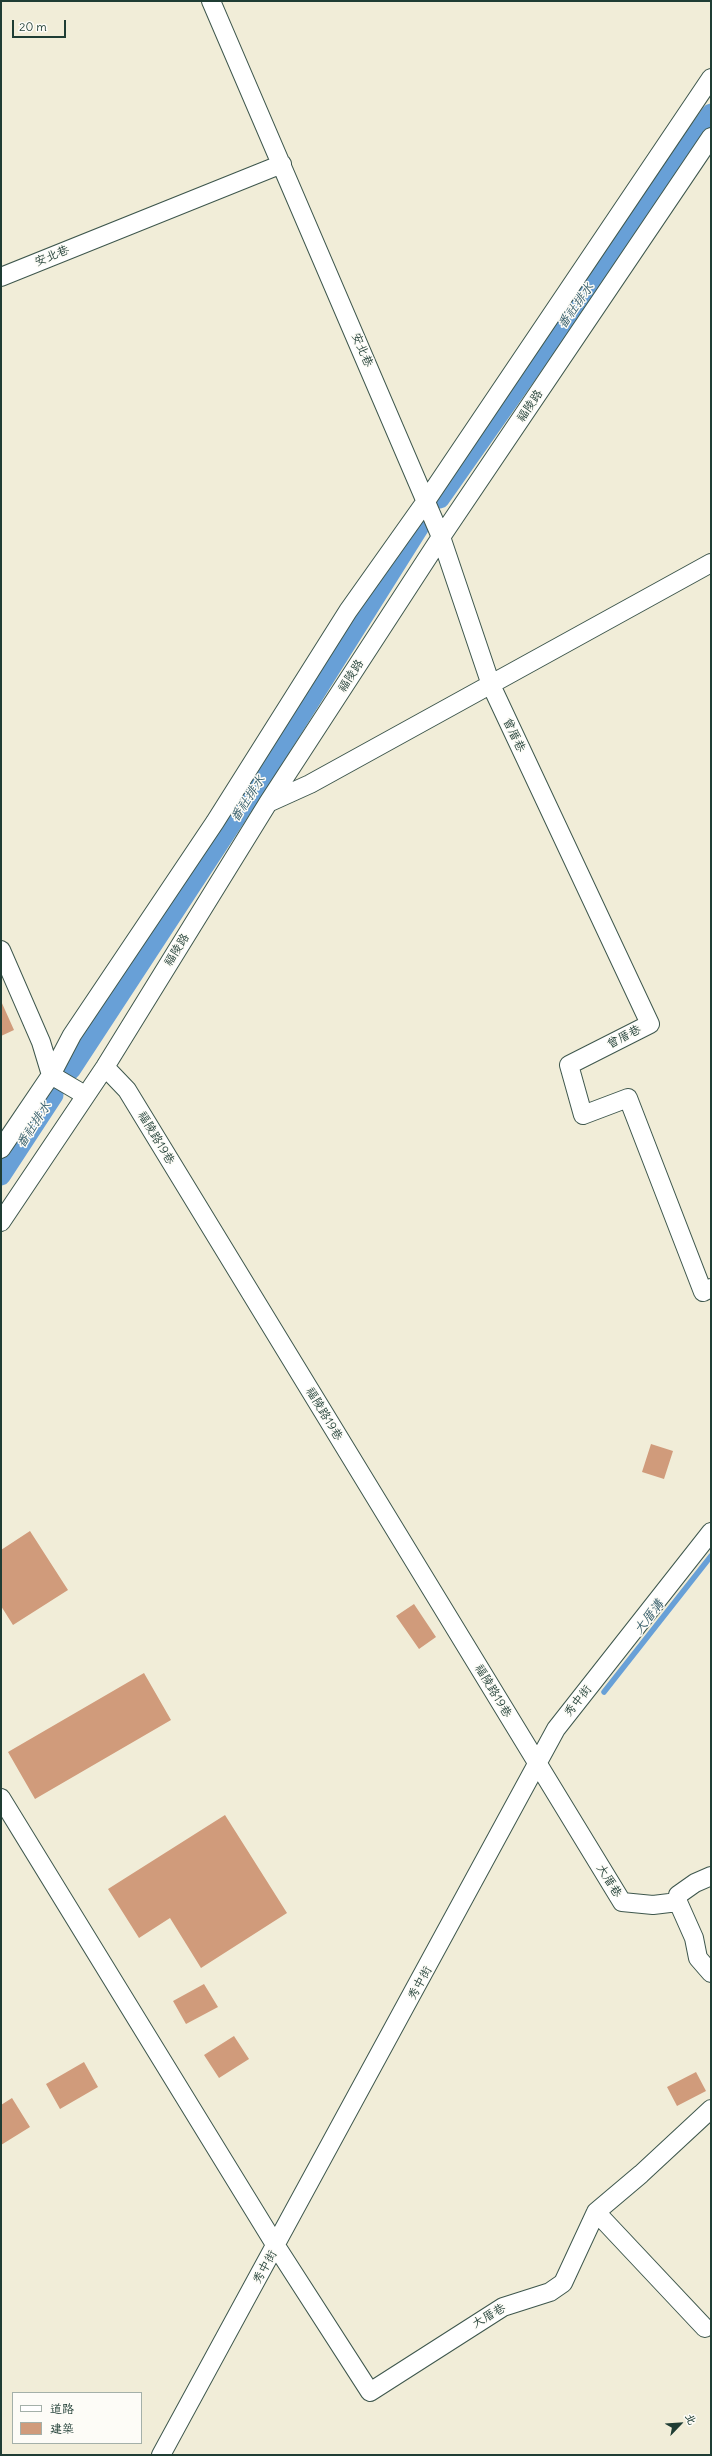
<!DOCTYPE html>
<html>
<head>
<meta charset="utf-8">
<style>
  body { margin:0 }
  #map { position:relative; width:712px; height:2456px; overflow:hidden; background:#f1edd8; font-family:Delius,"LXGW WenKai TC",sans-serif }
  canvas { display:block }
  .frame { position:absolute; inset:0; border:2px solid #1f3d34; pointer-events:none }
  .legend { position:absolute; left:12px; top:2392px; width:130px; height:52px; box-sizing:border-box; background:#fdfcf7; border:1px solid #a4b0a9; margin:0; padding:5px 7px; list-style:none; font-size:12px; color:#1f3d34 }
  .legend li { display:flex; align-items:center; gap:8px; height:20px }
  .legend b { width:20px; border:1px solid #a4b0a9 }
  .north { position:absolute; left:660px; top:2404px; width:40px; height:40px; -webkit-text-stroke:3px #fdfcf7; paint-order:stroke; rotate:65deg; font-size:11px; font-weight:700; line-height:16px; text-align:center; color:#1f3d34 }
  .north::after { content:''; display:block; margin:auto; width:14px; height:18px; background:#1f3d34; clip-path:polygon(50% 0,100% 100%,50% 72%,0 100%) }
  .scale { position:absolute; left:12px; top:20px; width:54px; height:18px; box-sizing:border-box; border:2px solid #1f3d34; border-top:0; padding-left:5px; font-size:12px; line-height:14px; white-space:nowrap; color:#1f3d34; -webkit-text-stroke:3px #fdfcf7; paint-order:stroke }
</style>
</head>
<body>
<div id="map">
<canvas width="712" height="2456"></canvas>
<div class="frame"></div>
<ul class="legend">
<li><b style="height:5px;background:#fff"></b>道路</li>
<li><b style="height:11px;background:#d09b7b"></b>建築</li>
</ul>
<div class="north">北</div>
<div class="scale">20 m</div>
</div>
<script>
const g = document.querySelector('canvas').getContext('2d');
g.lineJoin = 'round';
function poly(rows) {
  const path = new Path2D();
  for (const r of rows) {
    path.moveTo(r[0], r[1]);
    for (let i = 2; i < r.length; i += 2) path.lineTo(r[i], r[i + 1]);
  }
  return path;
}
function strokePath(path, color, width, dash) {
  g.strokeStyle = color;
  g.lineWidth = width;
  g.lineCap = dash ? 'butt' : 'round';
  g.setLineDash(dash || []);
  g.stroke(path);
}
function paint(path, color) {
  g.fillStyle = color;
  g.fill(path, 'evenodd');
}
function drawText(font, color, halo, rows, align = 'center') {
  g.font = font + ' Delius,"LXGW WenKai TC",sans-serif';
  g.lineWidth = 3;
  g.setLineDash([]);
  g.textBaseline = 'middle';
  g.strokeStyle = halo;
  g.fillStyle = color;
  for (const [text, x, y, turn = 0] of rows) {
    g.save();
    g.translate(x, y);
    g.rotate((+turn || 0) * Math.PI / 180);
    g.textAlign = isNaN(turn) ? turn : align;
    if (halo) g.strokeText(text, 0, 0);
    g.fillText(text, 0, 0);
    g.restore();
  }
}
strokePath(poly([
  [604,1692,711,1556]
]), '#68a0d7', 5.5);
strokePath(poly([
  [440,499,711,113],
  [71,1070,266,772,421,525],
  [1,1176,54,1095]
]), '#68a0d7', 19);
paint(poly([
  [1,1001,14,1030,1,1036],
  [651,1444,673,1451,664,1479,642,1472],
  [30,1531,68,1590,13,1625,1,1606,1,1550],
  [414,1604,436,1637,419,1649,396,1616],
  [144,1673,171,1720,35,1799,8,1752],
  [225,1815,287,1913,201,1968,170,1918,139,1938,108,1889],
  [204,1984,218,2007,186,2024,173,2001],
  [234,2036,249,2059,219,2078,204,2055],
  [84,2062,98,2087,60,2109,46,2084],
  [696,2072,706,2091,677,2106,667,2087],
  [12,2098,30,2127,1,2145,1,2105]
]), '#d09b7b');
const minor = poly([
  [211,1,441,537,491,685,650,1024,569,1065,583,1115,628,1098,703,1292,711,1288],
  [1,277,282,164],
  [268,803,310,784,711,563],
  [1,950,41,1042,51,1075,85,1095],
  [105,1067,127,1090,622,1902,653,1905,678,1902,694,1938,698,1958,711,1973],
  [1,1149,51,1075,72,1035,215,822,348,611,426,501,711,78],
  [1,1222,105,1067,268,803,441,537,711,137],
  [1,1798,276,2246,370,2392,503,2307,550,2292,563,2283,596,2212,641,2174,711,2109],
  [678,1902,678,1895,695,1883,711,1876],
  [596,2212,705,2328],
  [161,2455,556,1729,711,1532]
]);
strokePath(minor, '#3e574d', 20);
strokePath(minor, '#fff', 18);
drawText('12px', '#1f3d34', '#fdfcf7', [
  ["安北巷",52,256,-22],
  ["安北巷",362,350,67],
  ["福陵路",530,406,-56],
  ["福陵路",351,676,-57],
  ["曾厝巷",514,735,65],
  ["福陵路",177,950,-58],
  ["曾厝巷",624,1037,-27],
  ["福陵路19巷",156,1138,59],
  ["福陵路19巷",324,1414,59],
  ["福陵路19巷",493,1691,59],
  ["秀中街",578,1701,-52],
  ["大厝巷",609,1881,58],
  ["秀中街",420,1983,-61],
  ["秀中街",265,2267,-61],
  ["大厝巷",489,2316,-30]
]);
drawText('italic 13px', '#39606d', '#fdfcf7', [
  ["番社排水",576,306,-55],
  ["番社排水",248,799,-57],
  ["番社排水",34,1125,-57],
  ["大厝溝",649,1617,-52]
]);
</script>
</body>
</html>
